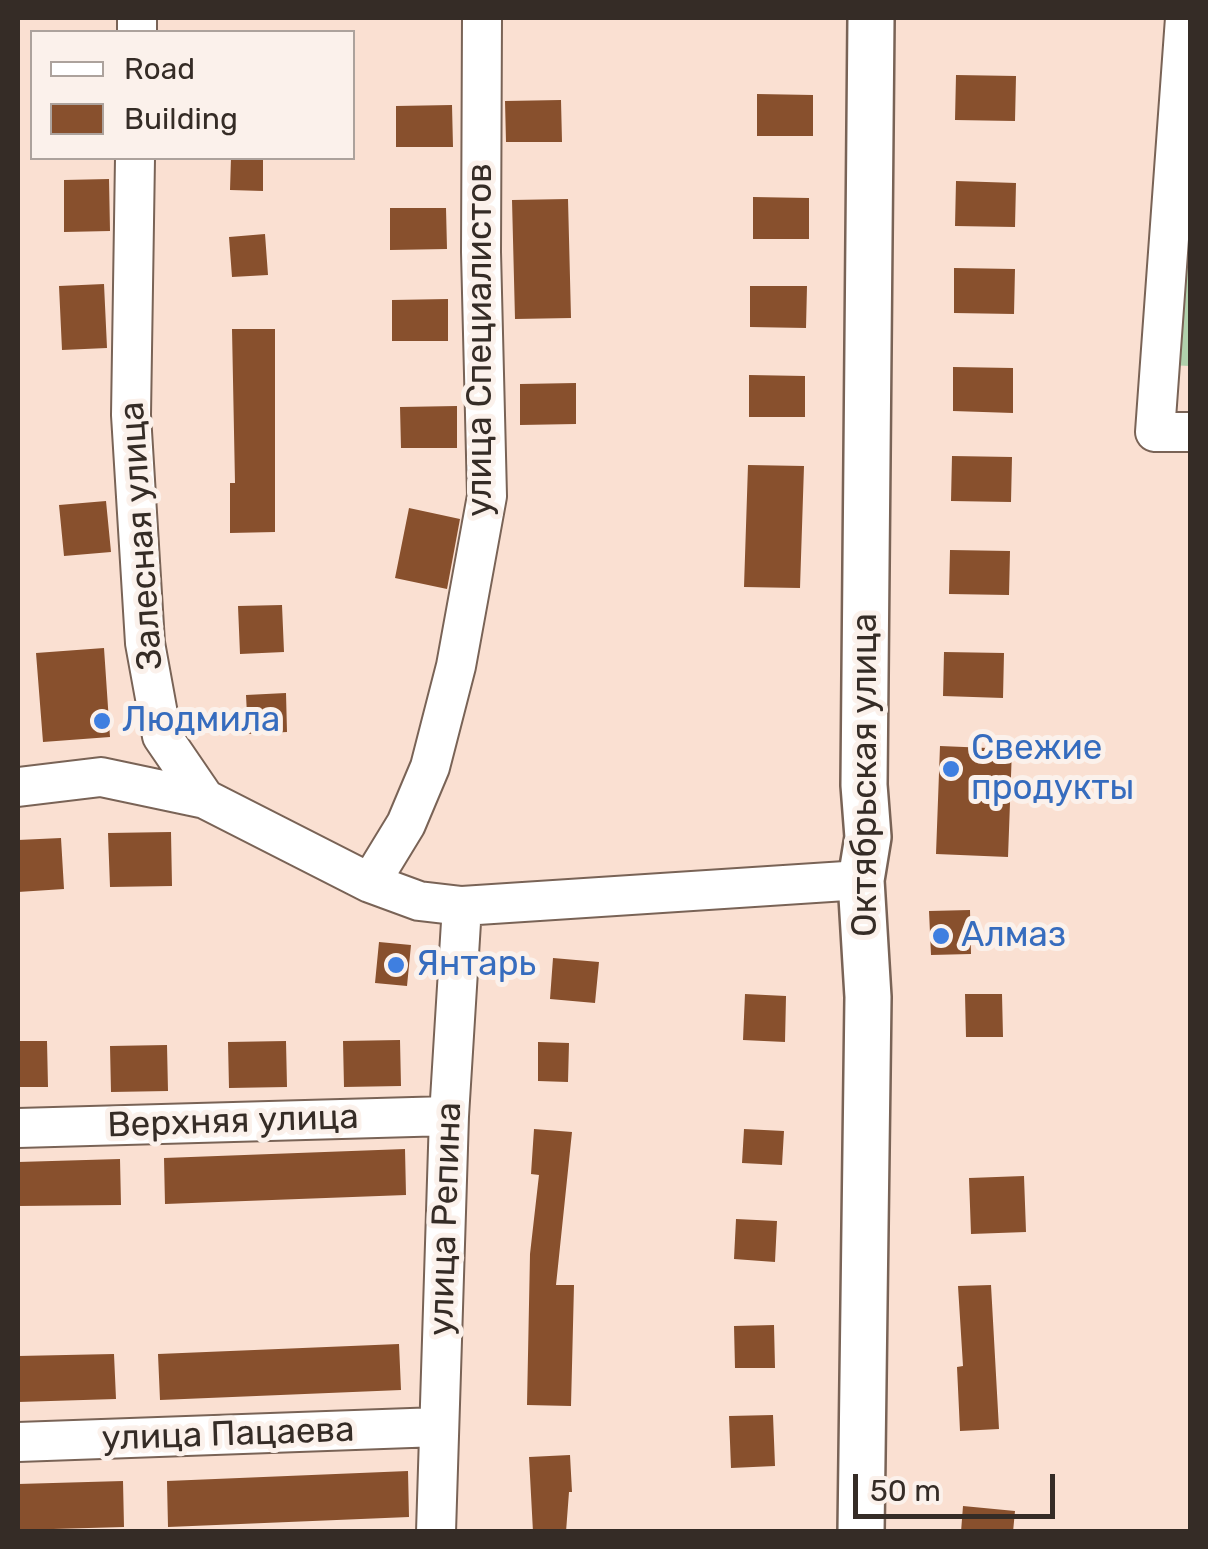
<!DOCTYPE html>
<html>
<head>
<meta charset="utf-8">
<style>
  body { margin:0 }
  #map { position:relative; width:1208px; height:1549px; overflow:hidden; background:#fae0d2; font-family:Rubik,sans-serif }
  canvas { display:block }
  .frame { position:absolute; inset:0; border:20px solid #352c26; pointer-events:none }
  .legend { position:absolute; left:30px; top:30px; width:325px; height:130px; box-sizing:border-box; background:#fbf1eb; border:2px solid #aca29c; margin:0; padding:12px 18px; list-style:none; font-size:30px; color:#352c26 }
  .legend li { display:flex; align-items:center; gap:20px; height:50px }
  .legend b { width:50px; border:2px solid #aca29c }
  .scale { position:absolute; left:853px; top:1474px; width:202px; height:45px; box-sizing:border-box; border:5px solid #352c26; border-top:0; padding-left:12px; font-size:30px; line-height:35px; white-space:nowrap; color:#352c26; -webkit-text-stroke:8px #fbf1eb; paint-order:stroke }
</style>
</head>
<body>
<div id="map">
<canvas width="1208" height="1549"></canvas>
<div class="frame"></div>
<ul class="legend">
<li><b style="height:12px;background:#fff"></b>Road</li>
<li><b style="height:28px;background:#88502d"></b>Building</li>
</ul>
<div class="scale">50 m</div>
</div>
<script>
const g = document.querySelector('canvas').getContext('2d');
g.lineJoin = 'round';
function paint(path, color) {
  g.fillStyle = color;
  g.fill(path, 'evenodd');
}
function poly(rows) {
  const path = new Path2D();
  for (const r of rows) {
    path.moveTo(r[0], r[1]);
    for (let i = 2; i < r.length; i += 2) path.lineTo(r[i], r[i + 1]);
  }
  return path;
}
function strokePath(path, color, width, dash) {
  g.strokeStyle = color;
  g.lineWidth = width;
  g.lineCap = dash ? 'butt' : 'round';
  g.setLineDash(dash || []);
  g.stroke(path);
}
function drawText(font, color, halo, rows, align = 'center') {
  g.font = font + ' Rubik,sans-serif';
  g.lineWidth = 10;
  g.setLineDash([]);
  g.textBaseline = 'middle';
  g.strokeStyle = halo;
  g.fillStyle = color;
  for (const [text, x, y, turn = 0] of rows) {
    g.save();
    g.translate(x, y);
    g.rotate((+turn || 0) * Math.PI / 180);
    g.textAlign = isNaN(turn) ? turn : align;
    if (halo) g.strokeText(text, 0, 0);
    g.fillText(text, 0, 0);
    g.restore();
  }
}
paint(poly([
  [1190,188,1190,366,1168,365]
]), '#b0d1ac');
paint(poly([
  [956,75,1016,76,1015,121,955,120],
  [757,94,813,95,813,136,757,136],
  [561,100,562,142,506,142,505,101],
  [452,105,453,147,396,147,396,106],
  [231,158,263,158,263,191,230,190],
  [109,179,110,231,64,232,64,180],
  [956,181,1016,183,1015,227,955,226],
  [753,197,809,198,809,239,753,239],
  [568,199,571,318,515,319,512,200],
  [390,208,446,208,447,249,390,250],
  [265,234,268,275,232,277,229,237],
  [954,268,1015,269,1014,314,954,313],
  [104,284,107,348,62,350,59,286],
  [750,286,807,286,806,328,750,327],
  [448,299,448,341,392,341,392,300],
  [232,329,275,329,275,532,230,533,230,483,235,483],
  [953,367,1013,368,1013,413,953,411],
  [749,375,805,376,805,417,749,417],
  [576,383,576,424,520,425,520,384],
  [457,406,457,448,401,448,400,407],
  [952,456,1012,457,1011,502,951,501],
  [748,465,804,466,800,588,744,587],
  [106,501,111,552,64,556,59,505],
  [409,508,460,519,447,589,395,578],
  [950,550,1010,551,1009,595,949,594],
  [282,605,284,652,240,654,238,606],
  [104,648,110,737,43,742,36,653],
  [944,652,1004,653,1003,698,943,696],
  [286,693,287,732,248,734,246,695],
  [940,746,1012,749,1008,857,936,854],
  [171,832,172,886,110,887,108,833],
  [61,838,64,889,18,892,18,840],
  [970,910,971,954,931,955,929,911],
  [379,942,411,945,407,986,375,983],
  [553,958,599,962,595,1003,550,999],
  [745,994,786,996,785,1042,743,1040],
  [965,994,1002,994,1003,1037,966,1037],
  [400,1040,401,1086,344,1087,343,1041],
  [18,1041,47,1041,48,1087,18,1087],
  [286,1041,287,1087,229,1088,228,1042],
  [538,1042,569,1043,568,1082,538,1081],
  [167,1045,168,1091,111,1092,110,1046],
  [534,1129,572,1132,556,1285,574,1285,571,1406,527,1405,530,1254,539,1175,531,1174],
  [744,1129,784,1131,782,1165,742,1163],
  [405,1149,406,1195,165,1204,164,1158],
  [120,1159,121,1205,18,1206,18,1162],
  [1024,1176,1026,1232,971,1234,969,1178],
  [736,1219,777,1221,775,1262,734,1259],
  [991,1285,999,1429,960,1431,957,1367,963,1366,958,1286],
  [774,1325,775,1368,735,1368,734,1326],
  [399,1344,401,1390,160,1400,158,1354],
  [114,1354,116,1399,18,1402,18,1356],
  [773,1415,775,1466,731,1468,729,1416],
  [570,1455,572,1492,569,1492,566,1532,533,1532,529,1457],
  [408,1471,409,1517,168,1527,167,1481],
  [123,1481,124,1527,18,1530,18,1484],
  [963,1506,1015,1511,1013,1532,961,1532]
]), '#88502d');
const minor = poly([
  [1185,18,1155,432,1190,432],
  [137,32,137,18],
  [135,158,131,415,145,643,162,736,205,799,370,883,419,901,462,906,861,880],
  [18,787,101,777,205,799],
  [370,883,406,824,430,767,456,666,487,496,481,252,482,18],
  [18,1128,449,1116],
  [18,1442,439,1427],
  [436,1532,449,1116,462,906]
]);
const major = poly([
  [861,1532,868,997,861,880,868,837,864,785,871,18]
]);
strokePath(minor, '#796356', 42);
strokePath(major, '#796356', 50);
strokePath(minor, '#fff', 38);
strokePath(major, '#fff', 45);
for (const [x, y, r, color] of [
  [102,721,10,"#3f7fe0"],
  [951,769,10,"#3f7fe0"],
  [941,936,10,"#3f7fe0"],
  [396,965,10,"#3f7fe0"]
]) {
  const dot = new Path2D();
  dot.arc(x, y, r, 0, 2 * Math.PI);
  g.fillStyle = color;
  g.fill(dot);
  strokePath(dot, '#fbf1eb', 4);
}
drawText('35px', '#352c26', '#fbf1eb', [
  ["улица Специалистов",481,340,-90],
  ["Залесная улица",142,536,-94],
  ["Октябрьская улица",866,775,-90],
  ["Верхняя улица",233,1122,-2],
  ["улица Репина",446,1219,-88],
  ["улица Пацаева",228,1435,-2]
]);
drawText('35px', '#366cbe', '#fbf1eb', [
  ["Людмила",122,721],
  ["Свежие",971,749],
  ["продукты",971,789],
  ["Алмаз",961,936],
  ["Янтарь",416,965]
], 'left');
</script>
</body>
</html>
